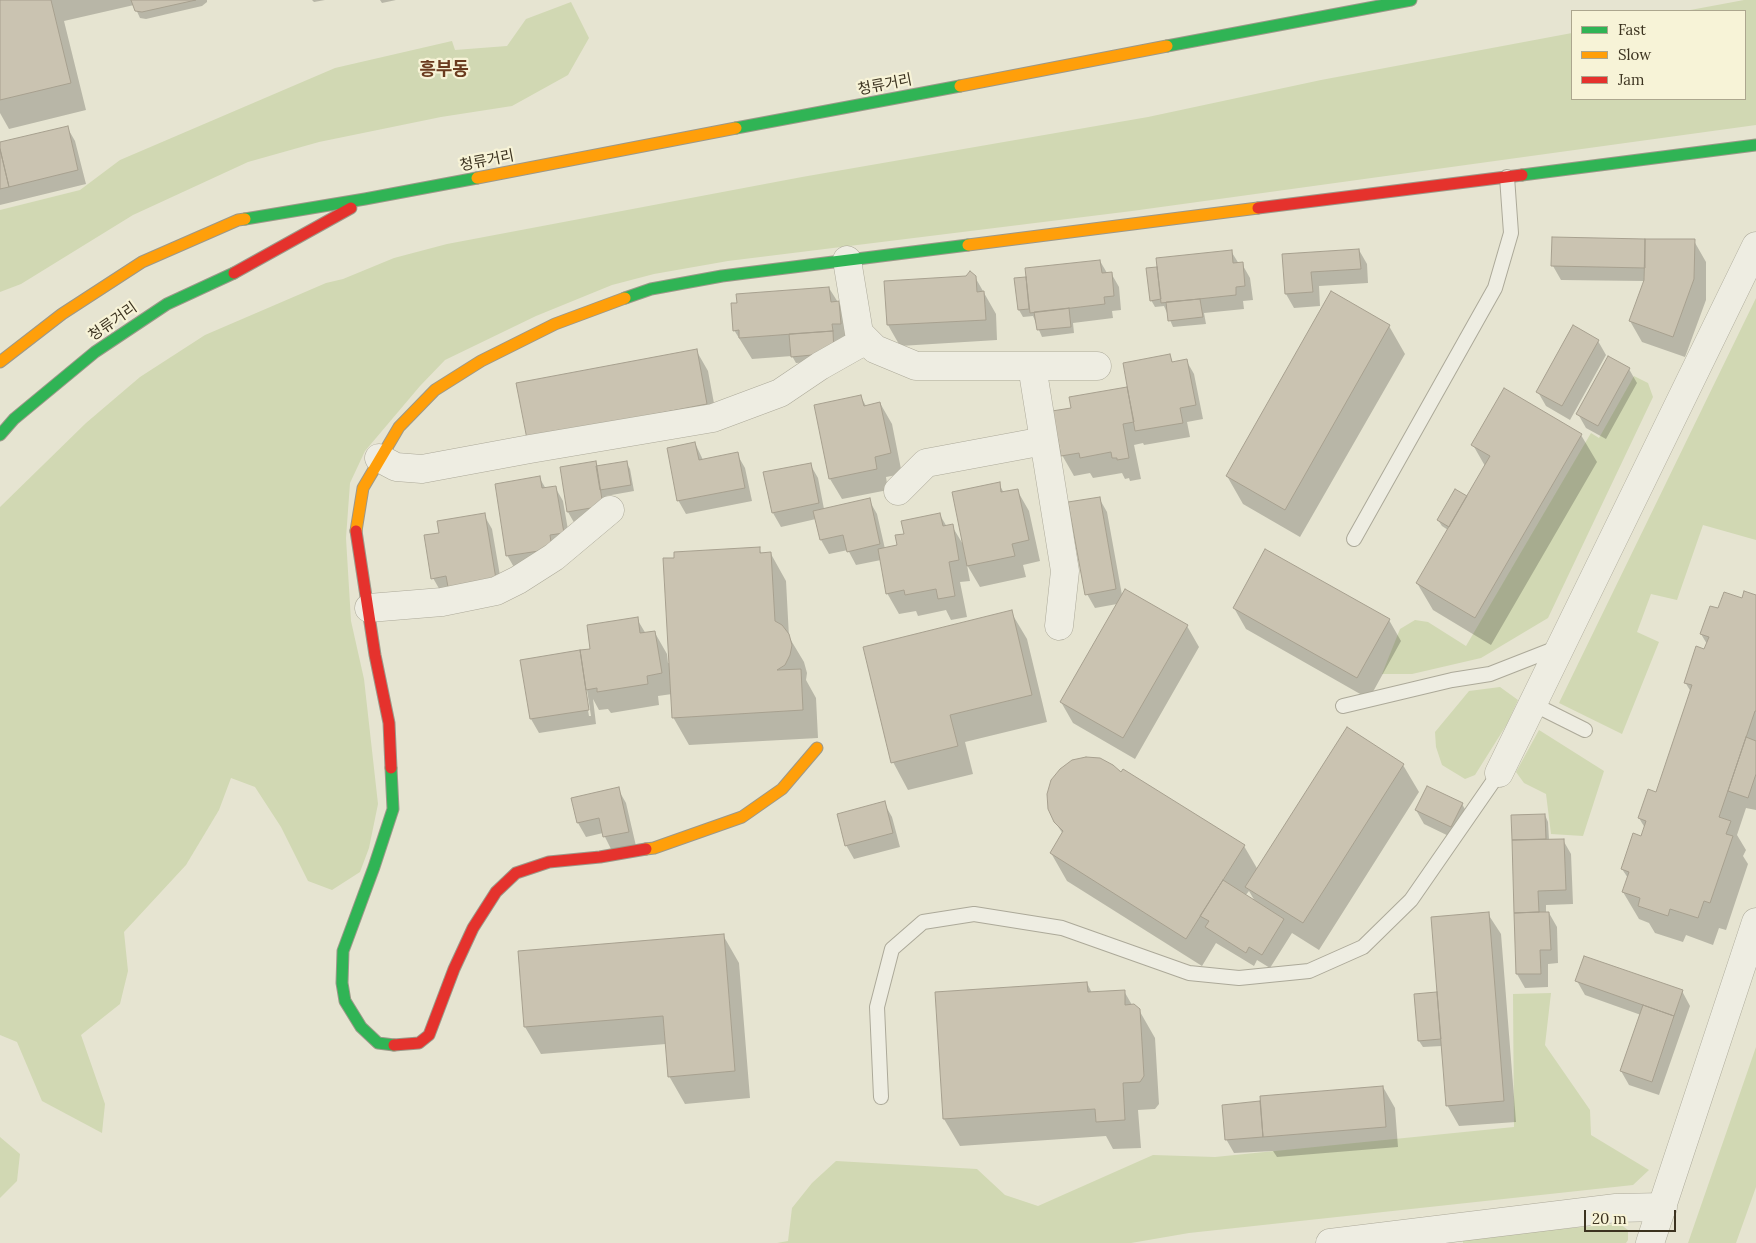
<!DOCTYPE html>
<html>
<head>
<meta charset="utf-8">
<style>
  body { margin:0 }
  #map { position:relative; width:1756px; height:1243px; overflow:hidden; background:#e6e4d1; font-family:Lora,serif }
  canvas { display:block }
  .legend { position:absolute; left:1571px; top:10px; width:175px; height:90px; box-sizing:border-box; background:#f7f3d7; border:1px solid #aca68e; margin:0; padding:6px 9px; list-style:none; font-size:15px; color:#3c3320 }
  .legend li { display:flex; align-items:center; gap:10px; height:25px }
  .legend b { width:25px; border:1px solid #aca68e }
  .scale { position:absolute; left:1584px; top:1210px; width:92px; height:22px; box-sizing:border-box; border:2px solid #3c3320; border-top:0; padding-left:6px; font-size:15px; line-height:18px; white-space:nowrap; color:#3c3320; -webkit-text-stroke:4px #f7f3d7; paint-order:stroke }
</style>
</head>
<body>
<div id="map">
<canvas width="1756" height="1243"></canvas>
<ul class="legend">
<li><b style="height:6px;background:#30b455"></b>Fast</li>
<li><b style="height:6px;background:#ff9f0a"></b>Slow</li>
<li><b style="height:6px;background:#e5322d"></b>Jam</li>
</ul>
<div class="scale">20 m</div>
</div>
<script>
const g = document.querySelector('canvas').getContext('2d');
g.lineJoin = 'round';
function paint(path, color) {
  g.fillStyle = color;
  g.fill(path, 'evenodd');
}
function poly(rows) {
  const path = new Path2D();
  for (const r of rows) {
    path.moveTo(r[0], r[1]);
    for (let i = 2; i < r.length; i += 2) path.lineTo(r[i], r[i + 1]);
  }
  return path;
}
function strokePath(path, color, width, dash) {
  g.strokeStyle = color;
  g.lineWidth = width;
  g.lineCap = dash ? 'butt' : 'round';
  g.setLineDash(dash || []);
  g.stroke(path);
}
function drawText(font, color, halo, rows, align = 'center') {
  g.font = font + ' Lora,"Noto Sans KR",serif';
  g.lineWidth = 4.5;
  g.setLineDash([]);
  g.textBaseline = 'middle';
  g.strokeStyle = halo;
  g.fillStyle = color;
  for (const [text, x, y, turn = 0] of rows) {
    g.save();
    g.translate(x, y);
    g.rotate((+turn || 0) * Math.PI / 180);
    g.textAlign = isNaN(turn) ? turn : align;
    if (halo) g.strokeText(text, 0, 0);
    g.fillText(text, 0, 0);
    g.restore();
  }
}
paint(poly([
  [1744,0,1756,0,1756,125,1132,211,728,261,654,274,612,285,536,316,445,360,420,386,365,451,350,483,346,538,351,621,364,679,378,804,369,848,360,872,332,890,308,881,281,827,255,787,231,778,219,810,186,865,124,932,128,971,120,1004,81,1035,105,1104,102,1133,42,1101,17,1042,0,1035,0,507,86,423,140,377,205,335,326,283,343,279,394,258,447,244,802,177,1148,117,1321,80,1572,33,1572,99,1745,99,1745,11,1685,11],
  [571,2,589,38,568,75,512,106,441,117,319,142,248,162,133,215,21,284,0,292,0,210,80,190,120,160,335,68,452,41,455,50,507,46,526,19],
  [1756,298,1756,540,1703,525,1677,600,1651,594,1637,632,1659,642,1622,734,1559,703],
  [1634,376,1648,383,1653,397,1548,618,1481,658,1412,674,1382,674,1400,629,1415,620,1428,622,1466,646,1591,433,1599,438],
  [1500,687,1518,700,1507,724,1475,775,1465,779,1442,765,1436,747,1435,732,1469,691],
  [1539,730,1604,771,1583,836,1551,834,1546,794,1524,783,1516,772],
  [1551,993,1545,1045,1590,1110,1591,1135,1649,1170,1633,1185,1189,1233,1131,1243,777,1243,788,1241,792,1208,812,1183,836,1161,977,1169,1005,1195,1038,1206,1153,1155,1215,1157,1514,1127,1513,994],
  [1756,1047,1756,1187,1736,1243,1688,1243],
  [0,1137,20,1154,17,1181,0,1198],
  [1620,1224,1628,1230,1628,1240,1626,1243,1463,1243,1463,1237]
]), '#d1d8b3');
paint(poly([
  [0,0,207,0,207,2,202,6,146,19,140,18,134,5,64,21,86,110,9,129,0,113],
  [312,0,325,0,314,2],
  [380,0,396,0,382,3],
  [67,127,75,141,86,184,0,205,0,143],
  [1694,241,1706,262,1706,300,1685,357,1642,342,1630,321,1645,281,1561,280,1553,266],
  [1359,250,1367,264,1368,283,1319,286,1320,306,1294,308,1286,294,1283,255],
  [1231,251,1239,264,1242,264,1250,278,1253,300,1243,301,1244,309,1204,313,1206,324,1173,327,1164,306,1155,307,1151,300],
  [1100,261,1107,273,1111,273,1119,287,1121,310,1112,311,1113,318,1073,323,1074,333,1042,337,1033,316,1023,317,1019,310,1016,279,1025,278,1028,282],
  [975,277,996,314,997,340,900,346,888,325,885,282],
  [829,288,851,323,837,360,796,363,792,356,752,359,734,330],
  [1389,326,1405,354,1300,537,1243,504,1227,476],
  [1598,341,1606,355,1570,420,1546,406,1538,392],
  [696,350,708,371,718,425,518,384],
  [1170,356,1173,363,1186,360,1194,374,1203,419,1187,422,1190,437,1144,445,1143,443,1134,445,1141,479,1130,481,1129,478,1125,479,1122,473,1093,478,1090,473,1074,476,1062,455,1073,409,1126,388,1129,393],
  [1629,369,1637,383,1606,439,1586,428,1578,414],
  [861,397,866,406,880,403,892,424,902,474,886,477,888,490,842,499,830,479],
  [1581,435,1597,462,1491,645,1433,610,1417,583,1448,530,1442,526,1438,520,1467,498,1485,466,1473,445],
  [695,443,703,460,737,454,745,468,752,501,686,514,678,500],
  [626,462,630,469,634,491,606,496,610,520,576,526,568,512,595,463,598,467],
  [810,464,818,478,824,509,869,500,877,514,885,549,898,546,905,535,940,515,947,527,952,526,964,546,999,484,1004,493,1017,490,1029,511,1040,561,1023,565,1026,577,980,587,967,565,970,581,960,582,967,617,951,620,946,610,918,616,916,611,899,614,887,593,881,560,856,565,848,550,829,554,821,540,816,519,781,527,773,513,765,473],
  [539,477,546,489,555,487,563,501,571,547,515,569,507,555],
  [1099,498,1107,512,1122,595,1187,626,1199,647,1135,759,1073,723,1061,702,1117,604,1095,608,1087,594],
  [484,515,492,529,503,593,441,592,433,578,440,534],
  [759,549,762,554,771,554,786,581,789,637,804,662,807,673,806,680,816,698,818,738,689,745,673,717,672,694,658,696,659,705,611,713,608,709,599,710,593,699,596,724,539,733,531,719,521,661,592,650,637,619,646,634,655,633,667,654,668,663,670,663],
  [584,687,587,690,591,716,589,716],
  [1756,596,1756,810,1746,808,1737,835,1746,850,1743,856,1748,864,1726,930,1719,928,1713,945,1686,935,1683,942,1655,933,1649,923,1639,919,1623,892,1628,878,1622,869,1642,838,1645,828,1639,818,1657,793,1691,692,1685,682,1705,651,1707,644,1701,634,1719,610,1742,599],
  [1234,608,1389,620,1401,641,1369,699,1246,629],
  [1011,612,1027,639,1047,722,965,742,973,774,908,790,893,762],
  [1403,765,1419,792,1319,950,1292,933,1270,968,1257,960,1254,966,1216,943,1202,966,1067,881,1051,853,1063,834,1055,822,1121,774,1244,846,1258,870],
  [1249,891,1256,903,1245,896],
  [618,789,626,803,636,846,612,851,603,833,586,837,578,823,572,799],
  [884,803,892,817,900,847,854,859,846,845],
  [1462,804,1470,818,1459,841,1424,824,1416,810],
  [1545,815,1548,822,1549,840,1563,840,1571,854,1573,904,1546,905,1546,913,1549,913,1557,927,1558,963,1548,964,1548,987,1525,988,1517,974,1513,816],
  [1488,914,1501,934,1516,1122,1459,1126,1447,1105,1442,1046,1423,1047,1419,1041,1438,993],
  [723,935,739,963,750,1098,685,1104,669,1076,666,1044,541,1054,525,1027],
  [1577,981,1682,991,1690,1006,1659,1095,1629,1085,1621,1071,1641,1015,1585,995],
  [1087,983,1092,993,1124,991,1132,1005,1139,1010,1155,1038,1159,1104,1155,1109,1138,1110,1141,1148,1113,1149,1106,1136,960,1146,944,1119,936,993],
  [1383,1087,1395,1108,1398,1147,1277,1157,1273,1151,1234,1153,1226,1139,1260,1103,1262,1106]
]), '#0003');
const building = poly([
  [0,0,51,0,71,83,0,100,0,0],
  [131,0,196,0,142,12,135,11,131,0],
  [68,126,78,170,9,187,0,149,0,142,68,126],
  [0,149,9,187,0,189,0,149],
  [1552,237,1645,239,1645,268,1551,266,1552,237],
  [1645,239,1695,239,1694,279,1673,337,1629,321,1644,280,1645,239],
  [1359,249,1361,269,1311,272,1313,292,1285,294,1282,254,1359,249],
  [1232,250,1233,263,1243,262,1245,286,1236,287,1236,295,1161,303,1156,258,1232,250],
  [1100,260,1102,273,1112,272,1114,296,1104,297,1105,304,1030,313,1025,268,1100,260],
  [1157,267,1161,299,1150,301,1146,268,1157,267],
  [970,271,976,276,977,292,984,291,986,320,887,325,884,281,966,276,970,271],
  [1026,277,1029,309,1018,310,1014,278,1026,277],
  [829,287,831,302,839,301,841,324,832,324,833,331,739,338,739,330,733,331,731,303,737,303,736,294,829,287],
  [1331,291,1390,325,1285,510,1226,476,1331,291],
  [1200,299,1203,317,1168,321,1166,302,1200,299],
  [1069,308,1071,327,1037,330,1034,312,1069,308],
  [1573,325,1599,340,1562,406,1536,392,1573,325],
  [833,331,834,353,791,357,789,334,833,331],
  [697,349,707,404,527,439,516,383,697,349],
  [1170,354,1172,362,1187,359,1196,405,1180,408,1183,423,1135,431,1123,363,1170,354],
  [1608,356,1630,368,1598,426,1576,414,1608,356],
  [1127,387,1134,422,1123,424,1129,458,1117,460,1117,458,1112,458,1111,452,1080,458,1079,453,1061,456,1052,411,1071,408,1069,397,1127,387],
  [1504,388,1582,434,1475,618,1416,583,1490,456,1471,445,1504,388],
  [861,395,864,406,880,402,891,453,875,457,877,469,829,479,814,405,861,395],
  [695,442,699,460,738,452,745,488,677,501,667,448,695,442],
  [596,461,603,506,567,512,560,467,596,461],
  [627,461,631,485,600,490,596,466,627,461],
  [811,463,819,503,772,513,763,472,811,463],
  [540,476,542,488,556,486,564,533,550,535,552,549,506,556,495,484,540,476],
  [1000,482,1001,492,1018,489,1029,540,1012,544,1015,556,967,566,952,492,1000,482],
  [1455,489,1467,496,1449,527,1437,520,1455,489],
  [1100,497,1116,589,1085,595,1068,502,1100,497],
  [870,498,880,544,847,552,843,535,820,540,813,511,870,498],
  [485,513,496,579,448,587,446,576,431,579,424,535,439,533,437,521,485,513],
  [940,513,943,526,953,524,959,560,949,562,955,596,938,599,936,589,905,595,904,590,886,594,878,549,897,545,895,535,904,534,901,521,940,513],
  [760,547,760,553,771,552,775,621,782,625,789,634,792,645,790,655,785,665,777,670,801,669,803,710,672,718,663,558,674,558,674,552,760,547],
  [1265,549,1390,619,1357,678,1233,608,1265,549],
  [1125,589,1188,625,1123,738,1060,702,1125,589],
  [1744,591,1756,595,1756,711,1755,711,1719,817,1731,821,1726,834,1733,836,1710,903,1704,901,1698,918,1670,909,1668,916,1638,906,1640,898,1622,892,1629,872,1621,869,1633,833,1641,836,1646,821,1638,818,1648,789,1656,792,1692,685,1684,683,1696,646,1704,649,1709,637,1700,634,1710,606,1718,608,1724,592,1742,598,1744,591],
  [1012,610,1032,695,950,715,958,746,891,763,863,647,1012,610],
  [638,617,640,633,655,631,662,673,647,676,648,684,597,692,597,688,586,690,580,650,590,649,587,625,638,617],
  [580,650,589,710,530,719,520,660,580,650],
  [1347,727,1404,764,1303,923,1245,887,1347,727],
  [1746,737,1756,741,1756,774,1748,798,1728,791,1746,737],
  [1086,757,1100,758,1113,765,1121,772,1123,769,1245,845,1186,939,1050,853,1063,831,1054,822,1048,809,1047,794,1051,780,1060,769,1072,760,1086,757],
  [1427,786,1463,803,1451,827,1415,810,1427,786],
  [619,787,629,832,603,837,599,818,577,823,571,798,619,787],
  [885,801,893,833,845,846,837,814,885,801],
  [1545,814,1546,839,1512,840,1511,815,1545,814],
  [1564,839,1566,890,1538,891,1539,912,1514,913,1512,840,1564,839],
  [1223,880,1284,919,1262,955,1249,947,1246,953,1205,927,1209,921,1200,916,1223,880],
  [1489,912,1504,1101,1446,1106,1431,917,1489,912],
  [1539,912,1549,912,1551,950,1540,950,1541,974,1516,974,1514,913,1539,912],
  [724,934,735,1071,668,1077,663,1016,524,1027,518,951,724,934],
  [1584,956,1683,990,1674,1016,1575,981,1584,956],
  [1087,982,1088,992,1125,990,1125,1005,1134,1004,1140,1009,1144,1076,1140,1082,1123,1083,1125,1120,1096,1122,1095,1109,943,1119,935,992,1087,982],
  [1437,992,1441,1039,1418,1041,1414,994,1437,992],
  [1643,1005,1674,1016,1652,1082,1620,1071,1643,1005],
  [1383,1086,1386,1127,1263,1137,1260,1096,1383,1086],
  [1260,1101,1263,1137,1225,1140,1222,1105,1260,1101]
]);
paint(building, '#cac3b1');
strokePath(building, '#a7a08f', 1);
const lane = poly([
  [1354,539,1495,288,1511,233,1507,177],
  [1533,704,1585,730],
  [1343,706,1452,680,1490,674,1559,647],
  [881,1097,877,1007,892,949,923,922,974,914,1062,928,1189,973,1239,978,1309,971,1363,947,1411,900,1499,773]
]);
const street = poly([
  [847,260,859,333,875,349,916,366,1097,366],
  [1032,366,1065,571,1059,626],
  [379,458,396,467,422,469,530,449,713,418,780,393,820,366,866,340],
  [898,491,926,463,1044,441],
  [369,608,442,602,496,591,518,580,554,557,610,510],
  [1499,773,1756,246],
  [1330,1243,1616,1208,1663,1207],
  [1650,1243,1756,922]
]);
const fast = poly([
  [1167,46,1411,0],
  [736,128,960,86],
  [1522,175,1756,145],
  [245,219,365,199,477,178],
  [625,298,651,289,722,276,968,245],
  [0,435,14,419,95,352,167,304,234,273],
  [391,768,393,809,374,867,343,951,342,983,345,1001,361,1027,378,1043,394,1045]
]);
const slow = poly([
  [960,86,1167,46],
  [477,178,736,128],
  [968,245,1258,208],
  [0,362,62,314,142,262,238,220,245,219],
  [356,531,363,488,399,427,435,390,481,361,555,324,625,298],
  [646,849,654,848,742,817,782,789,817,748]
]);
const jam = poly([
  [1258,208,1522,175],
  [234,273,351,208],
  [356,531,375,655,389,723,391,768],
  [394,1045,419,1043,429,1035,454,969,473,928,496,892,516,873,549,862,600,857,646,849]
]);
strokePath(lane, '#aca999', 16);
strokePath(street, '#aca999', 29);
strokePath(fast, '#9c9889', 13);
strokePath(slow, '#9c9889', 13);
strokePath(jam, '#9c9889', 13);
strokePath(lane, '#eeede2', 14);
strokePath(street, '#eeede2', 28);
strokePath(fast, '#30b455', 11);
strokePath(slow, '#ff9f0a', 11);
strokePath(jam, '#e5322d', 11);
drawText('15px', '#3c3320', '#f7f3d7', [
  ["청류거리",885,85,-11],
  ["청류거리",487,161,-11],
  ["청류거리",113,322,-35]
]);
drawText('bold 18px', '#6a3b1e', '#f7f3d7', [
  ["흥부동",444,70]
]);
</script>
</body>
</html>
